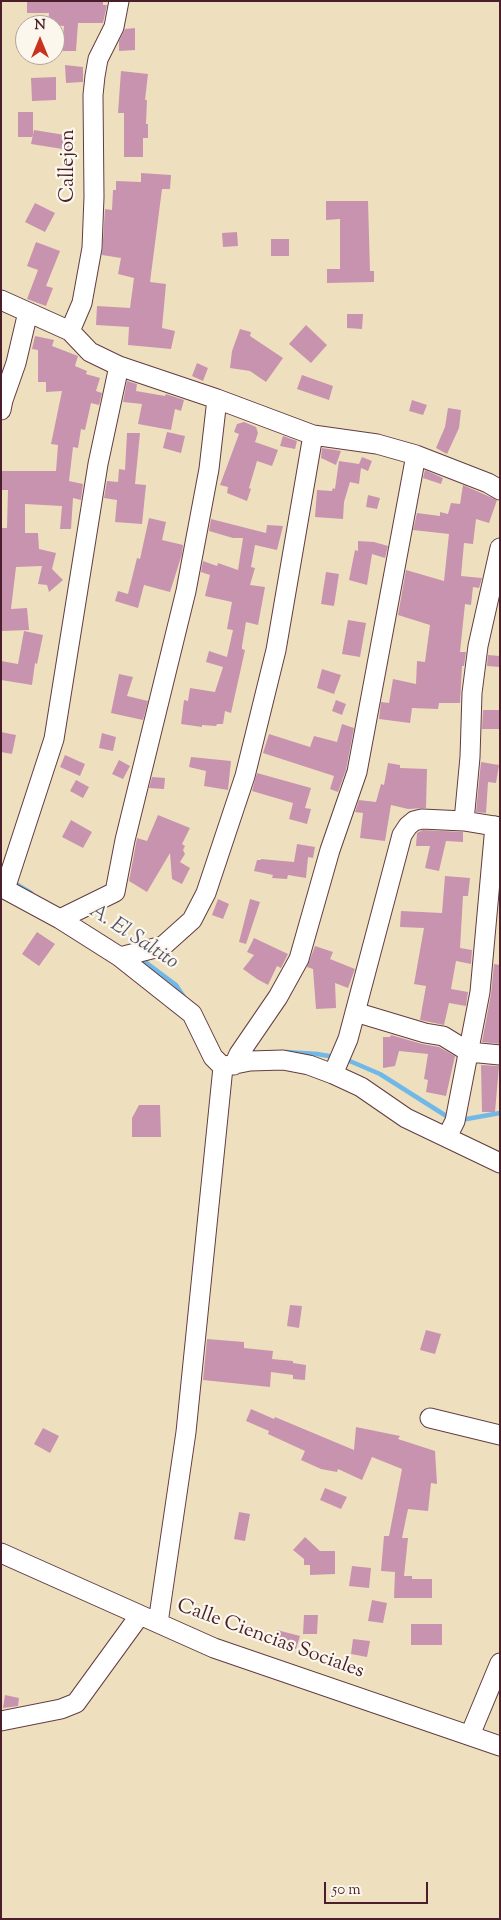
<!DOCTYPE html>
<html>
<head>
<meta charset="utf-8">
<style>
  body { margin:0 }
  #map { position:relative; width:501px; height:1920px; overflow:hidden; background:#eee0bf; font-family:"Sorts Mill Goudy",serif }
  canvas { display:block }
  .frame { position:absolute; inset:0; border:2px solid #4a1f2b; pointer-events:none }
  .north { position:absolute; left:15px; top:15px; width:50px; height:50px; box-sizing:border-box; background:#fbf7ec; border:1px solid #b4a19f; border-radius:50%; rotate:0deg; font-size:14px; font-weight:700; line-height:20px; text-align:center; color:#4a1f2b }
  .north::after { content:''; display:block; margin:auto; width:18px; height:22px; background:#c8321e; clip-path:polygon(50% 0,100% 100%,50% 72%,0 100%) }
  .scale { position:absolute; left:324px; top:1882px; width:104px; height:22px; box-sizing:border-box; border:2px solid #4a1f2b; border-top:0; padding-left:6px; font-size:15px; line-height:18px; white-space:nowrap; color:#4a1f2b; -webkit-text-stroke:4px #fbf7ec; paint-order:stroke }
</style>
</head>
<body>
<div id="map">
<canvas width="501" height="1920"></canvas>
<div class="frame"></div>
<div class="north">N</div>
<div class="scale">50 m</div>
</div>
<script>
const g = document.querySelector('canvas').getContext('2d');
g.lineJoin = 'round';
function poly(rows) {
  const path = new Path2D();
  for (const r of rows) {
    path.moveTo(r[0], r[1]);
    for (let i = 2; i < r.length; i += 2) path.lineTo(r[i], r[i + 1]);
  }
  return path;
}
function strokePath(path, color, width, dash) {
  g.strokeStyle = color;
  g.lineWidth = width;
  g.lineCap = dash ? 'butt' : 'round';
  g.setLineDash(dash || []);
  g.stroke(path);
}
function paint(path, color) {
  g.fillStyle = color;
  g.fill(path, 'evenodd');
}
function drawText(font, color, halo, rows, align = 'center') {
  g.font = font + ' "Sorts Mill Goudy",serif';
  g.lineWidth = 4.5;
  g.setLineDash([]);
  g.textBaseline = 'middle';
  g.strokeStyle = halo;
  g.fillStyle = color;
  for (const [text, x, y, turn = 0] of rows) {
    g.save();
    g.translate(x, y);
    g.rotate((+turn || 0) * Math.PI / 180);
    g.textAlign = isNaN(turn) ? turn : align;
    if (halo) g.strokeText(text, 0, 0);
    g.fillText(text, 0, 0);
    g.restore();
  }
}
strokePath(poly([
  [11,881,31,893],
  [140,958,176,985,184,997],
  [286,1052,317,1054,335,1057],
  [345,1059,380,1074,451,1119],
  [461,1120,500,1113]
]), '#6fb8e7', 4.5);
paint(poly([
  [27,1,103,1,103,5,107,5,103,23,78,23,76,51,62,51,64,26,48,25,49,13,27,13],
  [135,28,135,50,119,51,119,41,125,29],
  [65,65,83,67,83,82,66,83],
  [121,71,148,74,145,100,147,100,146,124,148,124,148,138,143,138,143,157,124,157,124,113,118,113],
  [56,77,56,100,32,101,31,78],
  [18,112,33,112,33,137,18,137],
  [34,130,71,136,69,150,31,144],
  [141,173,171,175,170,189,162,189,150,282,166,284,162,328,175,331,171,349,128,345,129,327,96,325,97,306,130,308,134,278,118,274,121,258,102,255,105,209,112,210,113,190,116,190,116,181,141,182],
  [326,201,368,201,370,271,374,271,374,282,327,283,327,269,340,269,340,219,326,220],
  [35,203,55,213,45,232,25,222],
  [237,232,238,246,223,247,222,233],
  [271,239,289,239,289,256,271,256],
  [36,242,60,251,46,286,53,288,46,306,27,299,38,270,27,266],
  [347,314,363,314,362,329,347,328],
  [306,325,327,345,311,363,289,344],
  [240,329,251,332,250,336,283,358,266,382,250,371,230,368,232,351],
  [35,336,54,340,52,346,78,356,75,366,87,371,86,374,100,378,96,391,102,393,99,405,91,403,85,430,81,429,78,448,73,447,69,481,83,484,81,500,73,498,71,529,60,529,62,506,25,504,25,533,38,533,39,549,56,553,52,569,63,580,49,592,47,585,38,584,42,566,16,567,11,609,27,608,29,630,1,631,1,528,7,528,8,490,1,490,1,471,56,471,58,445,51,444,62,391,46,392,46,382,38,382,38,350,32,349],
  [197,363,208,368,203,381,192,376],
  [302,375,333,386,329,400,297,389],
  [127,381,137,384,136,391,165,396,166,394,184,400,181,411,175,409,171,430,138,424,142,404,123,402],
  [412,400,427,405,423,415,409,411],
  [448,408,461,410,459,428,447,454,436,448,445,427],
  [244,422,256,427,258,433,255,442,278,450,272,466,257,461,249,488,251,489,247,501,227,493,228,487,220,485,239,434,234,432,237,424],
  [167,432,185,436,181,453,163,448],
  [127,433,140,433,135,484,146,485,142,524,115,522,117,500,104,498,107,481,118,482,119,469,125,470],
  [283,436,297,441,295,449,280,446],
  [322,448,341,451,336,465,321,458],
  [362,457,372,461,368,471,361,468,359,484,350,482,344,502,343,519,315,517,317,490,332,491,333,488,335,489,339,461,359,464],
  [425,470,443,478,441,484,423,478],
  [463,485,497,500,489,523,476,519,473,544,464,543,461,576,482,578,479,588,473,587,471,605,465,604,460,652,466,652,464,666,462,666,460,703,439,703,438,709,412,708,410,723,379,719,381,702,389,703,393,679,416,684,417,661,425,662,430,625,398,615,406,570,444,581,449,534,413,530,417,513,440,516,440,512,448,514,451,503,460,504],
  [368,495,380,498,377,509,366,507],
  [149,518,166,522,162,540,183,545,182,554,170,592,144,585,138,608,115,601,118,591,128,594,137,558,140,559],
  [211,519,266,533,267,525,283,526,277,550,255,545,251,567,255,568,250,585,265,587,258,625,246,622,242,646,242,649,245,650,231,713,225,711,223,724,217,724,216,726,202,725,202,727,181,724,184,700,188,701,190,688,215,692,223,667,206,662,209,651,227,657,233,630,227,629,232,602,205,596,210,575,201,572,203,561,217,566,218,563,238,570,243,538,233,538,209,531],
  [358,541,374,542,388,546,385,558,372,554,367,585,349,580,355,550,358,551],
  [326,572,339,574,334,606,321,604],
  [348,620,366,623,360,657,342,654],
  [24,631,43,635,37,664,35,663,32,685,1,680,1,661,18,664],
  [488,655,500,656,500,667,487,666],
  [322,669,341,675,334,694,317,688],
  [119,674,133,677,127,696,148,701,143,720,111,713],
  [336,700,346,704,342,715,332,711],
  [483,710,500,710,500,729,482,729],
  [342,724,354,728,346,770,338,792,330,789,334,776,263,753,269,734,310,747,314,736,337,742],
  [1,732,16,735,12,754,1,752],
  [102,733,116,737,113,751,99,748],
  [65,755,85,764,80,776,60,767],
  [191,757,231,761,228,790,204,786,206,771,189,767],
  [119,760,130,766,123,779,112,774],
  [481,762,499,765,496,783,488,782,486,813,476,812],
  [388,763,400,765,400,768,427,769,426,808,408,809,391,805,385,841,360,838,363,813,355,812,359,800,376,802,381,784,384,785],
  [257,773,311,788,305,808,311,809,307,824,289,819,293,803,252,791],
  [152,777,165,778,164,789,149,788],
  [76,780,89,787,83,798,70,791],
  [158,815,190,828,182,844,185,846,183,850,185,854,180,862,190,868,182,884,172,879,170,853,147,892,129,881,137,838,147,841],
  [71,820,92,832,83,848,62,837],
  [423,830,463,832,463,842,446,841,439,871,425,868,430,846,416,846,417,833],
  [297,844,315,847,313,858,308,857,306,878,288,875,287,879,272,878,273,875,254,871,257,860,261,860,261,859,294,862],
  [445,876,470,878,468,896,463,896,460,948,472,950,471,964,456,961,451,989,468,992,466,1006,449,1003,444,1025,420,1020,426,986,414,984,424,928,400,927,401,911,442,913],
  [218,899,229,904,223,919,212,915],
  [250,899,260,902,246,944,239,942],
  [37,932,55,944,39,966,22,954],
  [254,938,288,954,281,968,277,966,268,985,257,979,243,969,254,955,247,952],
  [315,946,333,952,330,959,355,969,348,988,335,983,336,1008,316,1009,313,969,307,967],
  [494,964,500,965,500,1044,482,1042,491,994],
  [391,1035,422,1044,439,1047,455,1056,446,1096,426,1092,428,1080,424,1079,428,1054,399,1051,395,1066,383,1068,383,1037,390,1037],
  [481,1065,499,1066,495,1112,482,1112],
  [139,1105,160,1105,161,1137,132,1137,132,1118],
  [290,1305,302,1306,299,1328,287,1326],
  [426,1330,441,1334,435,1354,420,1350],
  [207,1339,244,1342,244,1348,273,1351,272,1359,293,1361,293,1363,306,1365,305,1380,293,1379,293,1375,271,1372,270,1387,203,1380],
  [251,1409,274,1419,275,1417,354,1450,356,1427,400,1436,398,1439,435,1451,437,1484,431,1483,428,1511,408,1509,402,1538,408,1538,404,1576,412,1576,412,1579,432,1579,432,1598,394,1598,395,1572,381,1571,384,1536,389,1536,402,1469,372,1457,362,1480,338,1469,337,1472,321,1469,301,1460,305,1451,268,1434,269,1431,246,1421],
  [43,1428,59,1436,50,1453,34,1444],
  [325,1488,347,1497,341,1509,320,1500],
  [239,1512,250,1514,245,1541,234,1539],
  [305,1537,320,1551,335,1551,335,1574,310,1575,310,1565,304,1565,304,1559,293,1550],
  [352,1566,371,1568,369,1588,349,1586],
  [372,1600,387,1603,383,1623,368,1621],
  [304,1615,318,1615,317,1634,303,1634],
  [411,1624,442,1624,442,1645,411,1645],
  [277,1630,300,1636,296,1649,273,1644],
  [353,1639,370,1641,367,1657,351,1654],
  [5,1695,19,1698,18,1706,3,1708]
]), '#c893af');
const minor = poly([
  [1,300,70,331,90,352,119,366,217,399,313,435,377,444,416,455,488,483,500,490],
  [70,331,82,303,92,248,94,197,93,95,95,76,98,59,114,27,119,1],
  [1,410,3,400,16,363,28,312],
  [464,821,470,757,472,693,478,646,500,548],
  [1,887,60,919,120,957,192,1014,213,1057,223,1067],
  [5,889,54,739,98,464,119,366],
  [60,919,115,892,125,840,186,591,209,469,217,399],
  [120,957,163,946,192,920,206,893,245,776,276,650,313,435],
  [355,1012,425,1033,443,1036,469,1052,500,1055],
  [234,1065,239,1054,278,997,299,959,330,850,357,772,416,455],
  [225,1066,250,1061,283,1060,309,1065,333,1074,361,1087,406,1118,500,1163],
  [333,1074,348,1039,402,835,408,826,414,821,422,819,464,821,500,827],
  [447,1137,455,1121,480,992,495,826],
  [430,1418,500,1435],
  [1,1553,214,1648,500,1746],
  [158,1623,186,1432,223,1067],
  [1,1721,61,1709,76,1703,140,1615],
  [470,1735,500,1663]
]);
strokePath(minor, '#633c41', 21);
strokePath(minor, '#fff', 19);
drawText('20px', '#4a1f2b', '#fbf7ec', [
  ["Callejon",70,166,-90],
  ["Calle Ciencias Sociales",270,1640,20]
]);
drawText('italic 21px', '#57556d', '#fbf7ec', [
  ["A. El Saltito",133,938,33]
]);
</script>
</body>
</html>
